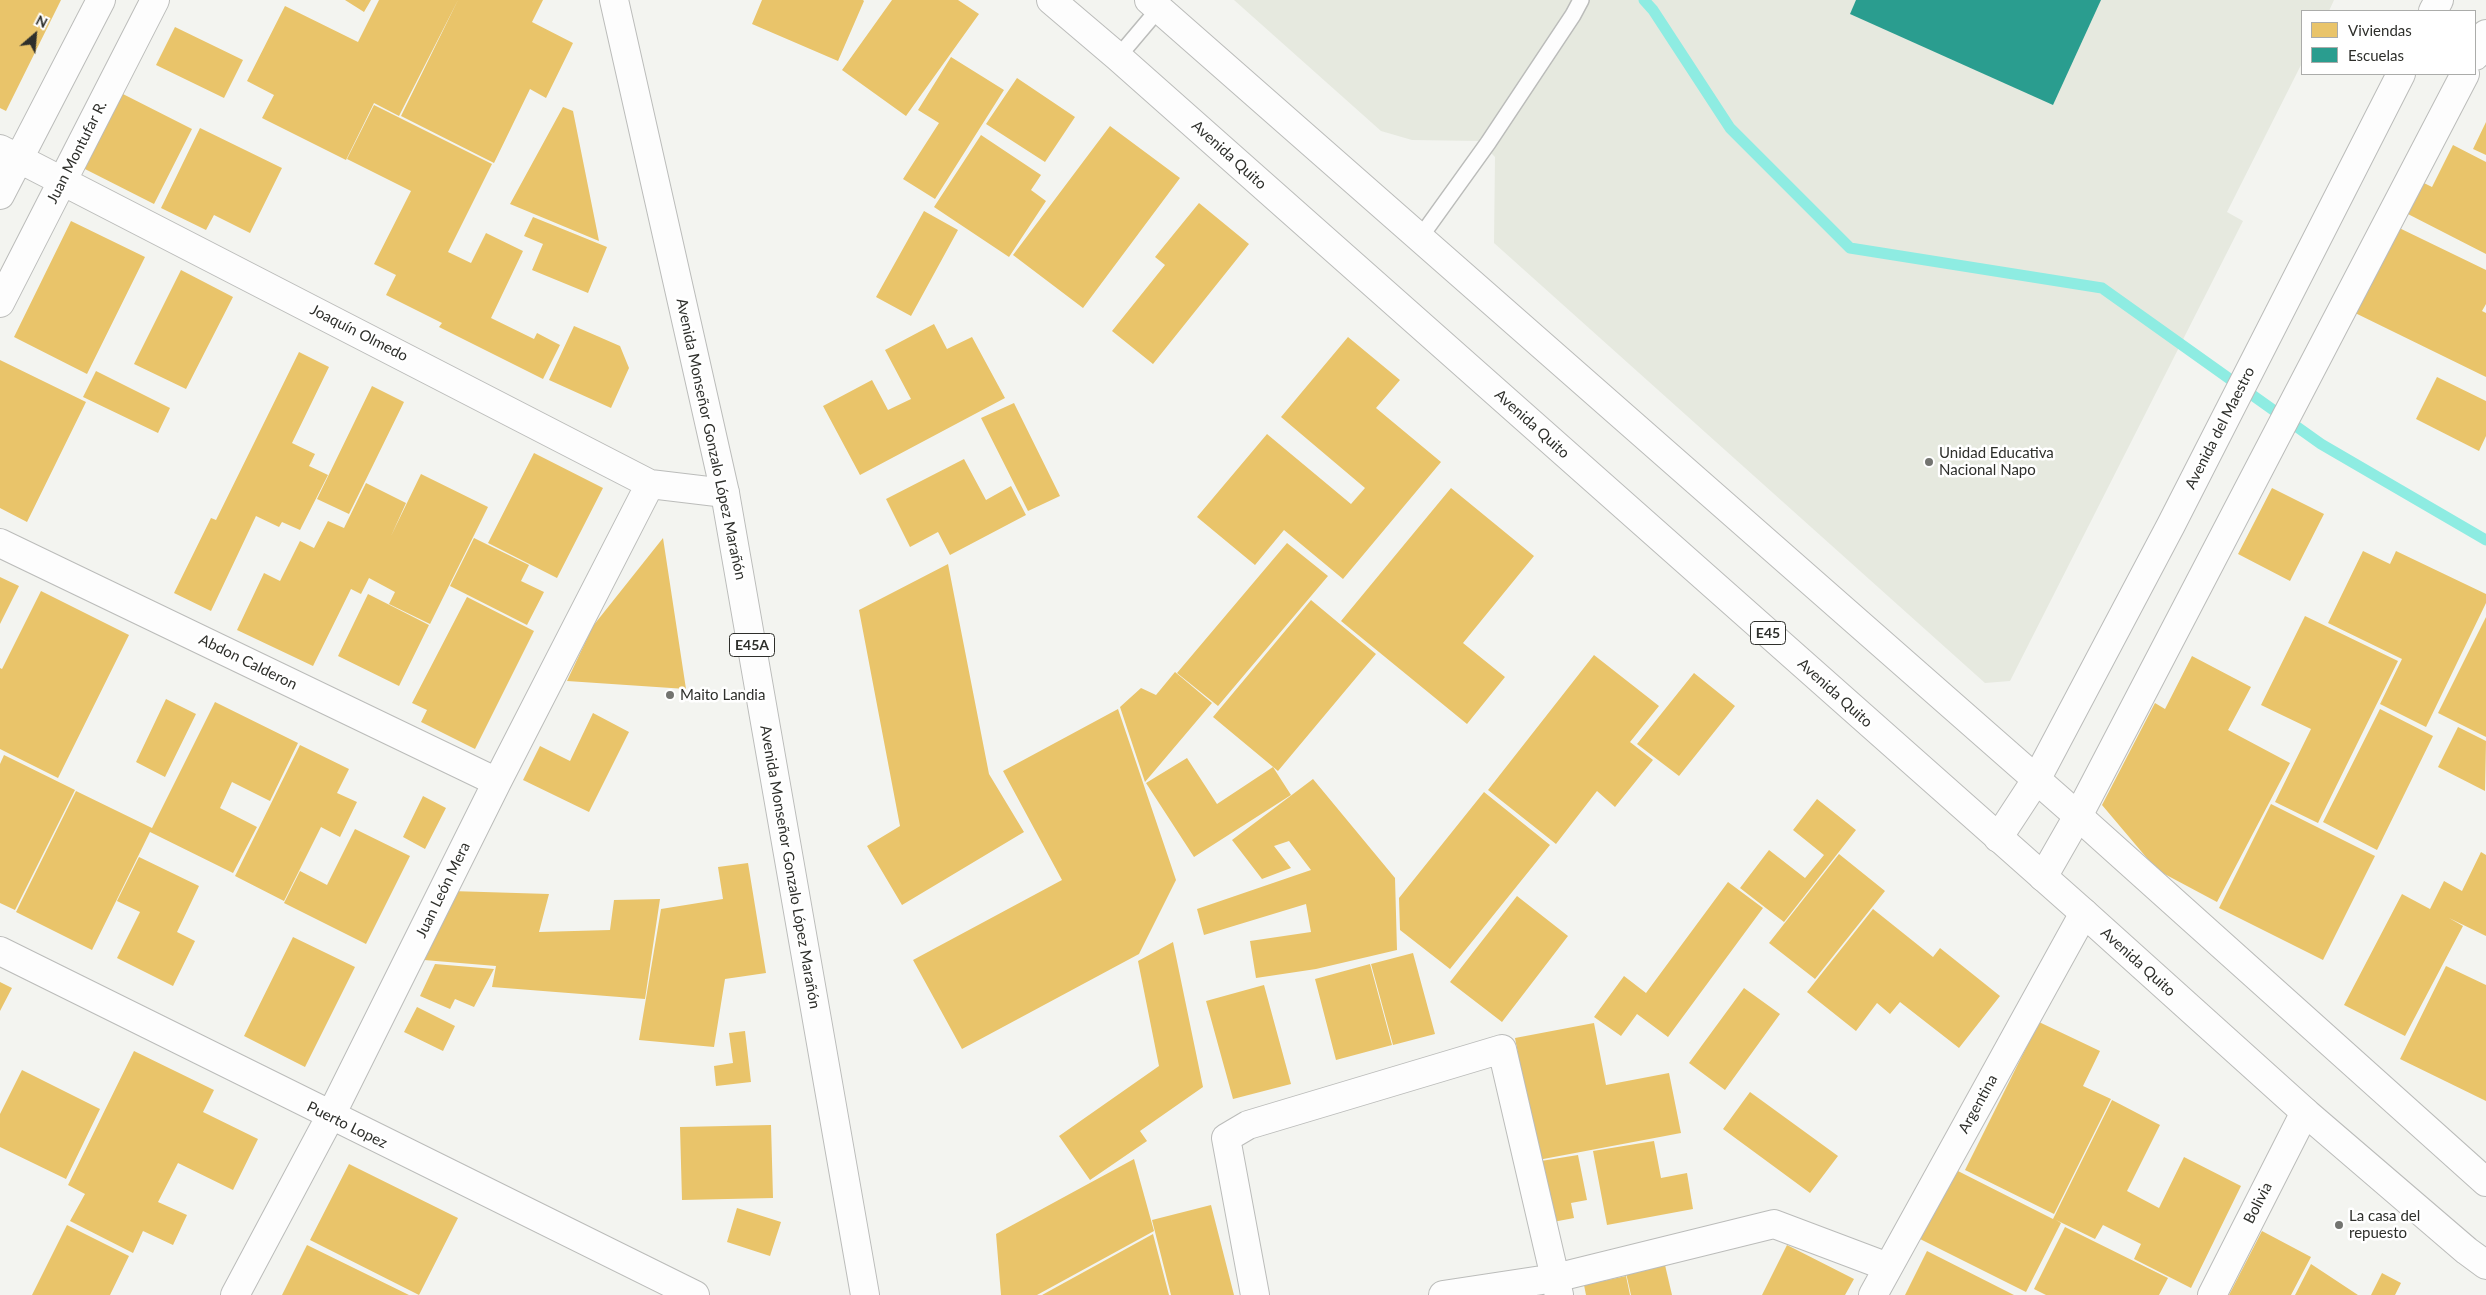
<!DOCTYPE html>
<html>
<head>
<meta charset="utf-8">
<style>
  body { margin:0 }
  #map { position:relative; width:2486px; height:1295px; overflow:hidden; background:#f3f4f0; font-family:Lato,sans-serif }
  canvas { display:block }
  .legend { position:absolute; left:2301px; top:10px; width:175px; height:65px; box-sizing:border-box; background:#fff; border:1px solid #abacaa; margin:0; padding:6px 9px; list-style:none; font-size:15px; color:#2e2f2b }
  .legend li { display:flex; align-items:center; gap:10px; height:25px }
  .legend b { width:25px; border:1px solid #abacaa }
  .north { position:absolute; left:10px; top:10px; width:50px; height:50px; -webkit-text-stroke:4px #fff; paint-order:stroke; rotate:27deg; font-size:14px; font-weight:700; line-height:20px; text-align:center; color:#2e2f2b }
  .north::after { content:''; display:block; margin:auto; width:18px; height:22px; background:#2e2f2b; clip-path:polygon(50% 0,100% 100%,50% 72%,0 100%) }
</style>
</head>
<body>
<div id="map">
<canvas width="2486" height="1295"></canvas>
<ul class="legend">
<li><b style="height:14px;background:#e9c46a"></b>Viviendas</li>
<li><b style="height:14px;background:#2a9d8f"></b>Escuelas</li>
</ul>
<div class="north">N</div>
</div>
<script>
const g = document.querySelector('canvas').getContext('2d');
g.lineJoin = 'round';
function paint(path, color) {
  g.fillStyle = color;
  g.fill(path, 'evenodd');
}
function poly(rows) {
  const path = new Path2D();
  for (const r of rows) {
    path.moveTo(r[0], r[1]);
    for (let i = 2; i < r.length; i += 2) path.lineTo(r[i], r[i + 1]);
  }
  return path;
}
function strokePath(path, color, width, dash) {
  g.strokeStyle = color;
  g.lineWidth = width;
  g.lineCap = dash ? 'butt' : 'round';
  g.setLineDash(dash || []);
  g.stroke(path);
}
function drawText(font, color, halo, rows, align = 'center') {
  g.font = font + ' Lato,sans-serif';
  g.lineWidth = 5;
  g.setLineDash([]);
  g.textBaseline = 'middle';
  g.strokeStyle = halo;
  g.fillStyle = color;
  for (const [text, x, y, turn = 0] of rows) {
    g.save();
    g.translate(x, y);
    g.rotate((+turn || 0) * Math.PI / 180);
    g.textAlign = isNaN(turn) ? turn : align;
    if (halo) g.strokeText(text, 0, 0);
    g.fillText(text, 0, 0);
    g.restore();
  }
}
paint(poly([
  [1234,0,2334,0,2329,11,2302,11,2302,63,2227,212,2243,221,2010,681,1985,683,1494,243,1495,157,1479,141,1412,140,1381,131]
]), '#e6e9df');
paint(poly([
  [0,0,61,0,6,111,0,108],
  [345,0,371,0,364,12],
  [379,0,458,0,399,116,374,103,346,160,262,118,274,95,247,81,285,6,358,42],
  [458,0,543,0,532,22,573,43,546,98,530,89,494,163,401,116],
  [762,0,863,0,864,1,838,61,752,24],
  [892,0,958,0,979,14,906,116,842,70],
  [175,27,243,60,224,98,156,65],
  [951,57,1004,90,935,199,903,179,939,123,918,110],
  [1017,78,1075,117,1045,162,986,124],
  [117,91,192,129,154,204,79,166],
  [374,105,492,164,448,252,471,263,486,233,523,251,491,318,534,339,537,333,560,345,543,379,439,327,442,323,386,295,396,275,374,264,411,191,347,159],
  [563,107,573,111,599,241,510,204],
  [2486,122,2486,155,2473,149],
  [1110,126,1180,178,1083,308,1013,255],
  [200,128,282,168,250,233,214,215,206,230,161,208],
  [981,135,1041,175,1031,190,1046,201,1009,257,934,207],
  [2453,145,2486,162,2486,254,2404,212,2420,181,2432,187],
  [1199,203,1249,244,1153,364,1112,331,1165,265,1155,257],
  [924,211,958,230,911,316,876,297],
  [533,217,607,247,588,293,532,270,543,244,524,236],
  [71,221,145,257,87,374,14,337],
  [2391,224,2486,270,2486,304,2482,311,2486,313,2486,377,2349,310],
  [181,270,233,297,186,389,134,364],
  [934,324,947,349,972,337,1005,398,860,475,823,406,872,380,888,410,911,399,885,350],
  [574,326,620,346,629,368,611,408,549,380],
  [1348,337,1400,380,1376,408,1441,462,1343,579,1284,530,1255,565,1197,517,1267,434,1351,504,1365,488,1281,417],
  [299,352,329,367,292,443,315,454,309,466,328,475,300,530,282,522,279,527,256,516,211,611,174,593,211,518,216,520],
  [0,360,86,402,27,522,0,508],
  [96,371,170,408,158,433,83,397],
  [2437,377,2486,401,2486,436,2479,451,2416,419],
  [372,386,404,402,349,514,317,499],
  [1014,403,1060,496,1028,511,981,418],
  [534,453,603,488,557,578,488,543],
  [964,459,986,500,1011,486,1026,515,950,555,938,532,910,547,886,499],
  [421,474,488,507,430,624,389,604,395,592,369,578,361,594,351,589,313,666,237,630,264,573,280,581,300,541,314,548,328,521,344,528,366,483,406,503,391,536],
  [1451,488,1534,556,1463,643,1505,677,1467,724,1341,621],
  [2272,488,2324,514,2290,581,2238,554],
  [474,538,529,565,521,581,544,592,527,625,450,586],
  [663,538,686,689,567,681,593,626],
  [1287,543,1328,576,1218,706,1177,673],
  [2363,551,2390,564,2396,551,2486,594,2486,603,2426,727,2380,704,2402,659,2328,623],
  [948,564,989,774,1024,832,902,905,867,846,900,826,859,610],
  [0,577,19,586,0,624],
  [41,591,129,635,58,778,0,749,0,668,2,669],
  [368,594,429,625,399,686,338,656],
  [467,597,534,631,475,749,421,722,427,710,412,703],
  [1311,600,1376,654,1278,771,1213,717],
  [2305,616,2398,661,2318,823,2275,802,2311,729,2261,705],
  [2486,617,2486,737,2438,713],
  [1594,655,1659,706,1630,742,1653,760,1615,807,1597,791,1556,844,1488,790],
  [2192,656,2251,687,2228,730,2290,763,2217,902,2157,870,2102,805,2155,703,2165,709],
  [1175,672,1212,703,1145,782,1120,707,1141,688,1156,695],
  [1694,673,1735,706,1679,776,1637,744],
  [166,699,196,714,165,777,136,762],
  [215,702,298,743,270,801,232,782,220,808,257,827,233,873,150,832,92,950,16,912,76,791,152,828],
  [1118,709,1176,880,1139,954,962,1049,913,960,1062,880,1003,771],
  [2380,709,2433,736,2377,850,2323,822],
  [593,713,629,732,589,812,523,780,540,746,570,761],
  [2458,727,2486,741,2485,791,2438,767],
  [300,745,349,769,337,793,357,802,340,837,321,827,284,901,235,876],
  [4,755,75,790,15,910,0,903,0,764],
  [1187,758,1217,804,1273,767,1291,795,1194,857,1146,783],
  [1313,779,1395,878,1397,950,1316,969,1256,978,1250,941,1311,932,1306,904,1204,935,1197,909,1311,870,1289,841,1274,846,1291,868,1262,879,1232,840],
  [1484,792,1550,845,1450,969,1400,930,1399,898],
  [423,796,446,808,425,849,403,837],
  [1817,799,1856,830,1784,922,1740,888,1769,850,1805,878,1824,855,1793,830],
  [2271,804,2375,856,2323,960,2219,908],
  [355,829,410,856,366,944,284,903,300,871,327,885],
  [2481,852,2486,855,2486,936,2449,918,2463,926,2405,1036,2344,1005,2402,894,2430,909,2444,881,2462,891],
  [1839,854,1885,891,1815,979,1769,943],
  [139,857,199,886,177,932,195,941,173,986,117,958,140,912,117,901],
  [748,863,766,973,725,979,714,1047,639,1040,661,909,723,899,718,867],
  [1728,882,1763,908,1668,1037,1637,1014,1621,1036,1594,1017,1624,976,1646,993],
  [451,891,549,894,539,932,610,930,614,900,660,899,645,999,492,987,496,966,424,960],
  [1517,896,1568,936,1502,1022,1450,982],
  [1873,909,1933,957,1940,948,2000,996,1959,1048,1900,1002,1890,1014,1877,1003,1856,1031,1807,992],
  [293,937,355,967,305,1067,244,1036],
  [1173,942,1203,1087,1140,1131,1147,1141,1090,1180,1059,1136,1159,1066,1138,961],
  [1413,953,1435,1034,1393,1045,1371,964],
  [435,964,494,969,474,1007,455,999,450,1009,420,996],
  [1370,964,1392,1045,1336,1060,1315,979],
  [2446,966,2486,985,2486,1101,2400,1059],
  [0,982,12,988,0,1011],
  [1264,985,1291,1084,1233,1099,1206,1001],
  [1744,988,1780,1014,1725,1090,1689,1063],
  [417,1007,455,1026,443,1051,404,1032],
  [2039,1022,2100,1051,2083,1086,2111,1099,2054,1214,1965,1170],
  [1594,1023,1606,1085,1669,1073,1681,1133,1538,1160,1515,1038],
  [745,1031,751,1082,716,1086,714,1066,733,1063,729,1033],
  [134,1051,214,1090,203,1112,258,1139,233,1190,178,1163,158,1202,187,1215,173,1245,143,1231,133,1253,70,1221,85,1194,68,1185],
  [22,1070,100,1109,66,1179,0,1147,0,1114],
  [1750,1092,1838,1156,1810,1193,1723,1129],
  [2112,1100,2160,1125,2127,1191,2159,1208,2184,1157,2241,1186,2191,1288,2134,1259,2141,1244,2103,1225,2095,1239,2056,1220,2061,1223,2026,1292,1914,1236,1948,1166,2053,1219],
  [771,1125,773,1198,682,1200,680,1127],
  [1654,1141,1661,1178,1687,1173,1693,1209,1607,1225,1593,1151],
  [1578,1155,1587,1200,1571,1203,1574,1218,1553,1222,1541,1161],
  [1134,1159,1154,1231,1037,1295,1001,1295,996,1234],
  [349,1164,458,1218,419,1295,310,1240],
  [1211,1205,1234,1295,1171,1295,1152,1220],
  [737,1208,781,1222,770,1256,727,1242],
  [67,1225,129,1256,110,1295,32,1295],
  [2065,1227,2168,1278,2159,1295,2046,1295,2034,1289],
  [2262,1231,2311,1257,2291,1295,2229,1295],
  [1153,1234,1169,1295,1042,1295],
  [307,1245,409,1295,282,1295],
  [1787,1245,1854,1279,1845,1295,1762,1295],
  [1927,1251,2014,1295,1905,1295],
  [2311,1264,2358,1295,2295,1295],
  [1665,1265,1672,1295,1631,1295,1626,1273],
  [2382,1273,2401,1283,2395,1295,2371,1295],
  [1626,1276,1630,1295,1586,1295,1584,1285]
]), '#e9c46a');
paint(poly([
  [1856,0,2101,0,2053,105,1850,14]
]), '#2a9d8f');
strokePath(poly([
  [1644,0,1653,10,1730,128,1850,248,2102,288,2321,444,2486,540]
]), '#8eece2', 11);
const service = poly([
  [1118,57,1162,5],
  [1419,239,1488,143,1573,15,1581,0]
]);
const minor = poly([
  [2433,11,2439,0],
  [2475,56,2486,34],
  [0,149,650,484,725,493],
  [0,195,101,0],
  [0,303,155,0],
  [0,543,497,782],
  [1998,838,2036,780,2171,525,2401,74],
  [2043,877,2078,816,2465,74],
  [0,951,695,1295],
  [235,1295,330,1117,497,782,650,484],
  [1255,1295,1226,1138,1248,1125,1502,1049,1559,1295],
  [1443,1295,1555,1278,1774,1224,1888,1267],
  [1873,1295,2084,913],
  [2212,1295,2305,1112]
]);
const trunk = poly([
  [614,0,725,493,865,1295],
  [1051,0,1118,57,2084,913,2305,1112,2467,1251,2486,1265],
  [1149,0,2078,816,2486,1182]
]);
strokePath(service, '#bbbcba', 18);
strokePath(minor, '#bbbcba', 30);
strokePath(trunk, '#bbbcba', 30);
strokePath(service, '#fdfdfd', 15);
strokePath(minor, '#fdfdfd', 28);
strokePath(trunk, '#fdfdfd', 28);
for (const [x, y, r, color] of [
  [1929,462,5,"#737470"],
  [670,695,5,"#737470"],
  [2339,1225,5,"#737470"]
]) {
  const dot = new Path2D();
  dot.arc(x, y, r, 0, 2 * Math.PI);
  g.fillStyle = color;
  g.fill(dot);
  strokePath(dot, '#fff', 2);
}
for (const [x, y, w] of [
  [1768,633,35],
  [752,645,45]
]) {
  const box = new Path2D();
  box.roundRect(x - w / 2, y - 11.5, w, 23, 4);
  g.fillStyle = '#fff';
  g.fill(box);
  strokePath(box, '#2e2f2b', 1);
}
drawText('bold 14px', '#2e2f2b', null, [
  ["E45",1768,633],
  ["E45A",752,645]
]);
drawText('15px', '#2e2f2b', '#fff', [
  ["Juan Montufar R.",77,152,-63],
  ["Avenida Quito",1229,155,42],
  ["Joaquín Olmedo",359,333,27],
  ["Avenida Quito",1532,424,42],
  ["Avenida del Maestro",2220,428,-63],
  ["Avenida Monseñor Gonzalo López Marañón",711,439,78],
  ["Abdon Calderon",248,662,26],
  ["Avenida Quito",1835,693,42],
  ["Avenida Monseñor Gonzalo López Marañón",790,867,80],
  ["Juan León Mera",443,890,-64],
  ["Avenida Quito",2138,962,42],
  ["Argentina",1978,1104,-61],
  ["Puerto Lopez",347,1125,26],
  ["Bolivia",2258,1203,-63]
]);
drawText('15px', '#2e2f2b', '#fff', [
  ["Unidad Educativa",1939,453],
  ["Nacional Napo",1939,470],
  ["Maito Landia",680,695],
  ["La casa del",2349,1216],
  ["repuesto",2349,1233]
], 'left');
</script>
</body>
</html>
